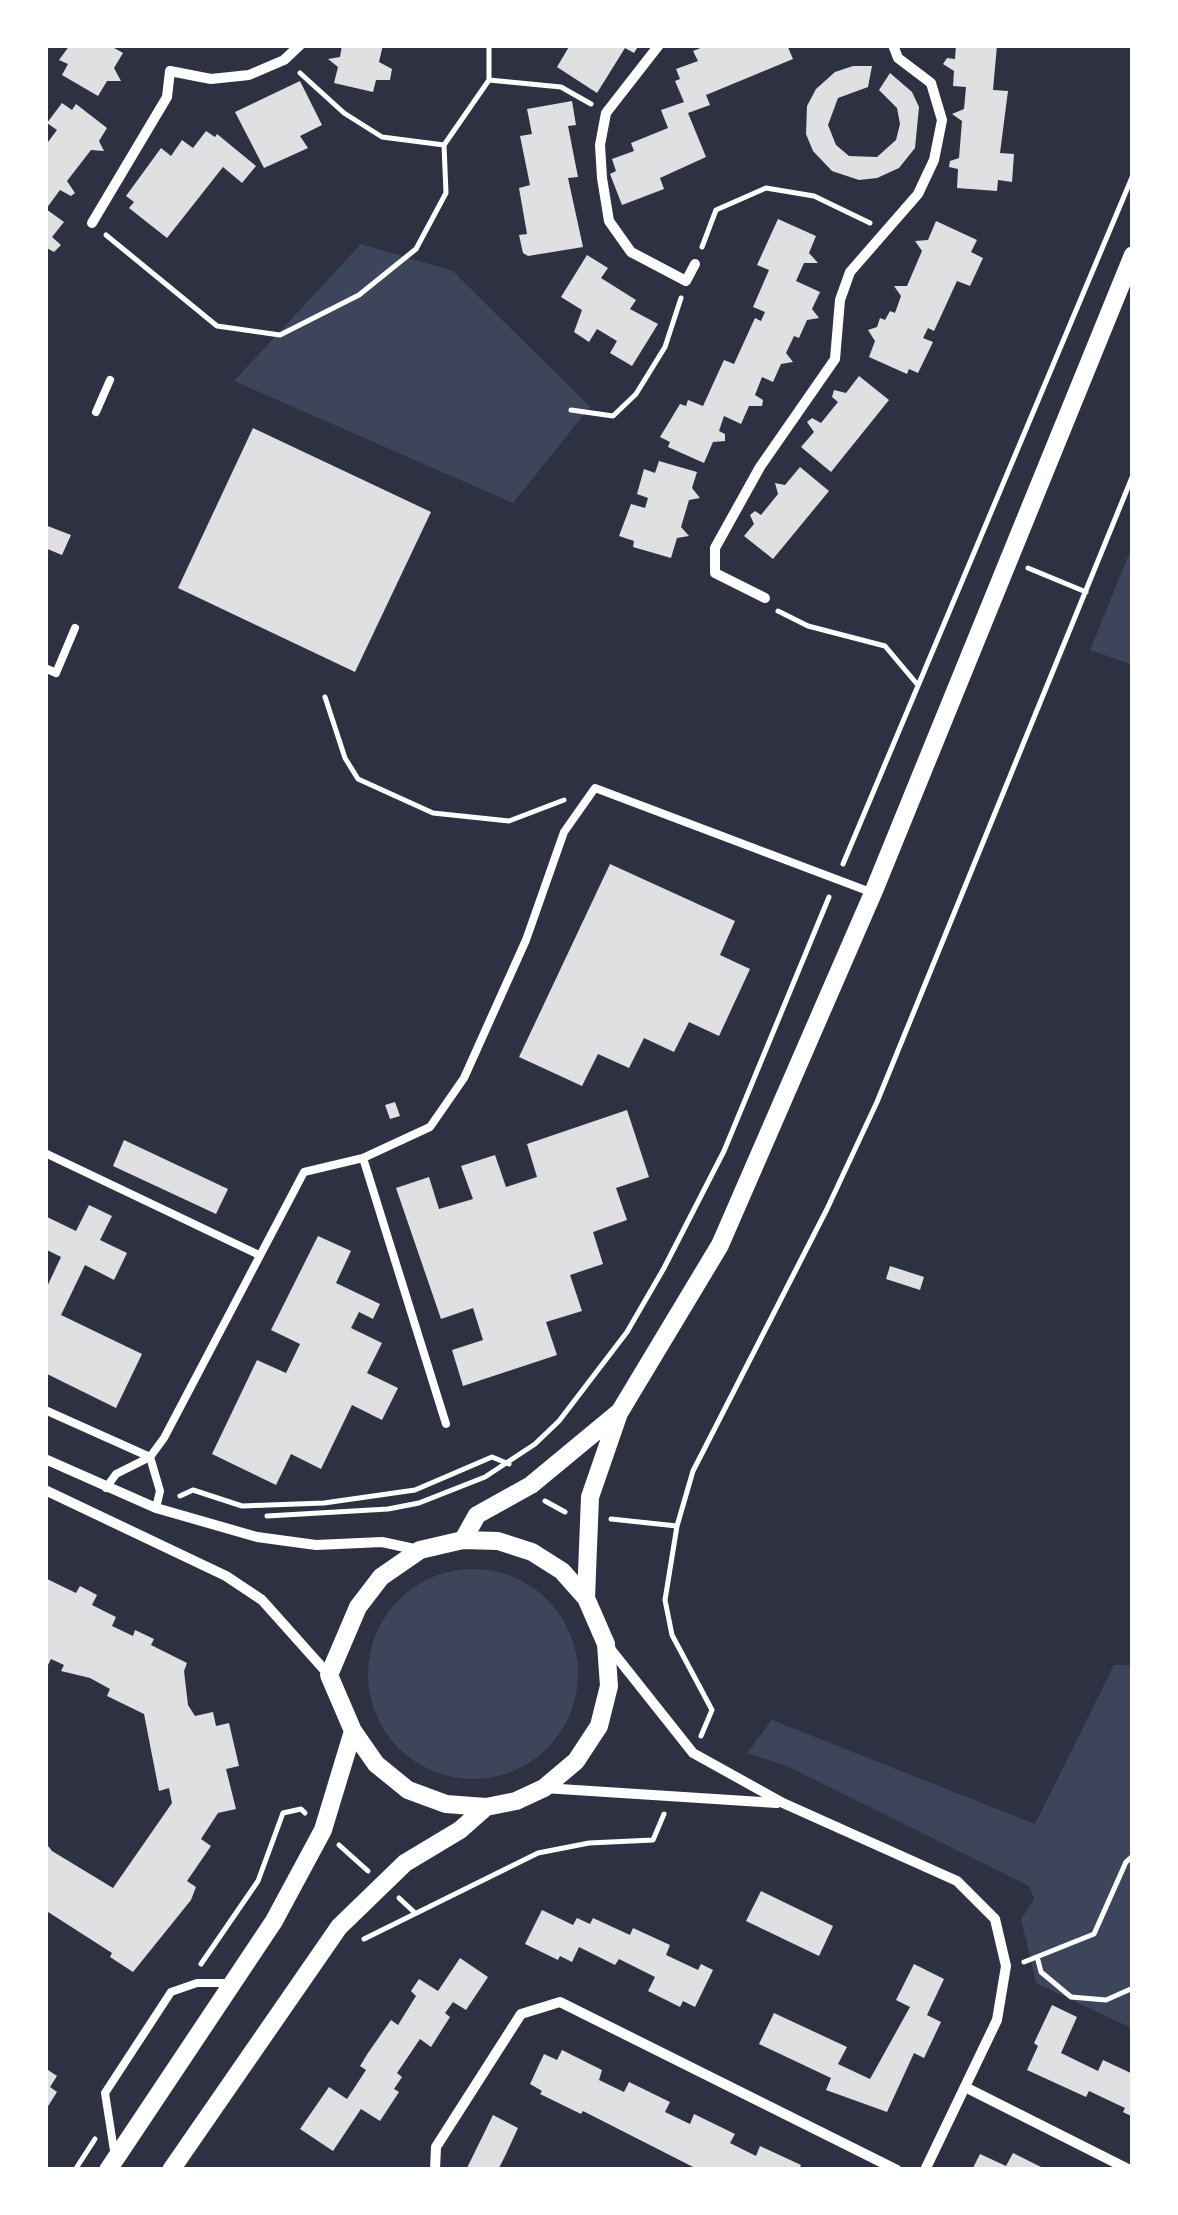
<!DOCTYPE html>
<html>
<head>
<meta charset="utf-8">
<style>
  body { margin:0 }
  #map { position:relative; width:1178px; height:2215px; overflow:hidden; background:#2d3142; font-family:"Open Sans",sans-serif }
  canvas { display:block }
  .frame { position:absolute; inset:0; border:48px solid #fff; pointer-events:none }
</style>
</head>
<body>
<div id="map">
<canvas width="1178" height="2215"></canvas>
<div class="frame"></div>
</div>
<script>
const g = document.querySelector('canvas').getContext('2d');
g.lineJoin = 'round';
function paint(path, color) {
  g.fillStyle = color;
  g.fill(path, 'evenodd');
}
function poly(rows) {
  const path = new Path2D();
  for (const r of rows) {
    if (r.length === 3) {
      path.moveTo(r[0] + r[2], r[1]);
      path.arc(r[0], r[1], r[2], 0, 2 * Math.PI);
      continue;
    }
    path.moveTo(r[0], r[1]);
    for (let i = 2; i < r.length; i += 2) path.lineTo(r[i], r[i + 1]);
  }
  return path;
}
function strokePath(path, color, width, dash) {
  g.strokeStyle = color;
  g.lineWidth = width;
  g.lineCap = dash ? 'butt' : 'round';
  g.setLineDash(dash || []);
  g.stroke(path);
}
paint(poly([
  [361,244,453,271,590,407,513,503,234,381],
  [1133,544,1133,665,1090,650],
  [473,1674,105],
  [1114,1665,1133,1665,1133,2029,1036,1983,1021,1919,1034,1899,1029,1886,787,1766,747,1753,772,1720,1035,1824]
]), '#3c4559');
paint(poly([
  [70,45,109,45,123,53,114,68,121,81,107,81,98,96,62,75,68,64,59,60],
  [342,45,383,45,379,62,392,69,390,80,376,80,373,92,334,83,338,67,328,59,340,57],
  [570,45,639,45,634,53,625,48,597,93,557,67],
  [708,45,787,45,793,59,706,95,710,105,688,113,706,157,660,178,664,189,622,205,610,174,616,171,612,159,634,151,631,143,668,128,661,110,684,102,675,81,680,79,676,69,698,61,693,51],
  [956,45,997,45,993,90,1008,91,1000,153,1014,154,1012,182,998,180,997,191,957,188,958,169,949,167,950,161,959,158,962,121,952,114,964,109,966,87,953,86,954,71,943,64,947,58,955,59],
  [853,66,872,66,868,87,838,98,828,125,836,145,849,156,877,157,896,140,900,124,897,108,879,90,890,73,912,92,919,107,915,148,899,168,877,178,859,180,832,171,813,151,806,134,807,106,816,89,835,72],
  [300,81,322,125,300,136,308,148,264,168,235,112],
  [572,101,576,125,568,126,578,177,568,178,583,247,528,256,523,253,519,235,527,234,519,188,530,185,520,136,532,134,527,109],
  [62,103,72,110,76,104,107,128,99,141,104,151,91,150,67,181,75,193,71,196,60,190,46,209,64,222,52,237,61,245,54,252,45,247,45,146,57,130,47,123],
  [206,131,215,137,217,134,256,166,242,183,223,167,167,238,129,208,134,202,126,196,161,148,171,156,182,140,193,148],
  [778,219,816,236,809,253,818,263,804,263,796,281,820,292,812,309,819,318,807,320,799,338,794,336,786,353,793,362,781,364,773,382,762,377,755,395,763,400,762,406,749,406,741,424,724,416,719,431,725,434,725,441,713,442,704,463,668,447,670,442,660,437,680,404,686,406,688,400,703,406,724,360,734,364,755,318,761,321,765,312,753,307,769,270,757,265],
  [936,221,977,240,971,252,983,258,970,286,957,281,934,331,928,328,923,338,933,342,918,373,909,369,907,374,869,357,875,341,868,330,877,327,880,318,885,320,890,311,895,313,901,296,894,286,907,286,922,251,915,241,928,240],
  [587,255,608,268,601,278,636,300,630,309,658,324,632,366,610,353,617,341,597,329,589,342,574,332,582,310,561,297],
  [859,376,889,400,831,472,801,447,814,432,807,422,812,418,821,423,838,402,832,397,834,390,846,393],
  [253,428,431,512,355,672,178,588],
  [659,461,697,472,692,488,700,498,689,500,681,527,689,536,677,538,671,558,633,547,634,541,619,536,631,504,645,508,648,498,637,494,644,469,655,473],
  [800,467,829,491,773,559,744,536,754,524,750,515,755,511,761,515,778,494,775,483,785,485],
  [45,525,71,535,62,555,45,548],
  [610,864,735,921,720,955,750,969,719,1036,689,1022,674,1052,644,1038,629,1068,598,1054,582,1086,519,1057],
  [395,1102,400,1116,390,1119,385,1105],
  [627,1110,649,1177,616,1188,627,1220,593,1232,603,1264,570,1275,582,1311,546,1322,557,1355,463,1386,452,1350,483,1340,473,1308,441,1319,396,1188,429,1177,439,1209,473,1199,461,1166,495,1155,506,1187,537,1177,527,1144],
  [124,1140,228,1189,216,1214,113,1166],
  [89,1205,112,1216,100,1240,127,1253,114,1280,85,1265,61,1315,142,1354,116,1408,45,1373,45,1291,61,1257,45,1249,45,1216,76,1231],
  [318,1236,351,1251,336,1283,380,1304,373,1319,359,1312,351,1328,382,1343,367,1373,398,1388,382,1420,352,1405,321,1469,291,1454,276,1485,212,1454,257,1360,286,1373,300,1344,271,1330],
  [890,1266,924,1277,920,1290,886,1279],
  [45,1578,76,1593,80,1586,97,1595,92,1605,116,1617,112,1626,133,1636,135,1630,154,1639,151,1645,187,1663,184,1671,188,1705,195,1716,213,1712,216,1726,229,1723,239,1766,226,1769,236,1809,218,1813,201,1839,211,1846,187,1881,196,1887,191,1900,133,1972,110,1957,112,1953,45,1910,45,1842,52,1851,113,1888,172,1803,169,1788,159,1791,144,1714,107,1696,110,1689,90,1678,61,1671,64,1665,51,1659,45,1671],
  [761,1891,833,1926,819,1956,746,1921],
  [542,1910,573,1925,577,1918,590,1924,593,1918,630,1935,633,1928,670,1945,666,1955,698,1970,701,1964,713,1970,695,2007,683,2001,680,2007,648,1991,655,1977,619,1959,615,1965,579,1947,572,1962,560,1956,558,1960,525,1944],
  [460,1958,488,1977,466,2010,453,2002,445,2013,450,2017,431,2047,420,2039,397,2073,402,2077,394,2089,399,2092,380,2121,361,2109,333,2151,300,2129,329,2087,347,2099,366,2070,360,2066,368,2053,391,2020,398,2025,416,1996,411,1991,419,1979,438,1991],
  [914,1964,944,1979,927,2015,941,2022,924,2058,914,2053,887,2112,826,2090,831,2078,759,2044,774,2013,847,2047,838,2064,870,2079,910,2007,896,2000],
  [1052,2005,1077,2017,1061,2053,1098,2071,1103,2060,1133,2074,1133,2117,1123,2112,1125,2108,1089,2091,1086,2097,1027,2070,1038,2046,1034,2043],
  [562,2050,602,2070,599,2080,624,2092,629,2082,670,2102,665,2112,690,2124,694,2114,735,2134,730,2143,756,2156,760,2146,801,2165,799,2170,699,2170,583,2111,581,2114,540,2094,542,2091,530,2084,544,2054,557,2060],
  [45,2068,57,2076,50,2087,57,2092,45,2111],
  [493,2115,518,2128,506,2154,498,2170,466,2170],
  [1013,2153,1047,2170,972,2170,980,2154,1006,2166]
]), '#e0e0e3');
strokePath(poly([
  [300,73,344,113,382,137,444,145,489,80,489,45],
  [489,80,561,87,591,104],
  [106,235,217,326,280,335,359,295,416,249,446,193,444,145],
  [702,247,716,210,766,188,814,196,870,223],
  [571,410,613,416,636,394,665,347,681,298],
  [1028,568,1086,592],
  [778,611,808,626,885,646,917,684],
  [325,697,345,758,358,779,433,813,509,821,564,800],
  [843,864,1133,175],
  [180,1496,193,1490,242,1506,324,1503,415,1490,492,1457,509,1464],
  [545,1501,565,1512],
  [267,1516,388,1509,419,1503,485,1477,535,1444,559,1421,627,1332,664,1268,724,1151,829,897],
  [611,1519,677,1526],
  [701,1736,712,1710,672,1635,665,1600,677,1526,693,1471,827,1209,877,1102,1133,475],
  [339,1845,368,1871],
  [399,1898,415,1913],
  [364,1939,538,1853,589,1843,653,1840,664,1814],
  [1038,1960,1041,1972,1071,1997,1106,2000,1133,1988],
  [1024,1962,1094,1934,1126,1862,1133,1856],
  [201,1964,258,1881,283,1813,301,1809,305,1813],
  [75,2170,95,2139]
]), '#fff', 5);
strokePath(poly([
  [96,412,110,380],
  [45,668,56,673,75,628],
  [45,1153,257,1254],
  [363,1158,446,1424],
  [45,1410,150,1457,160,1491,156,1508],
  [106,1488,116,1474,150,1457,164,1438,304,1172,363,1158,430,1127,464,1078,526,940,564,832,595,788,873,893],
  [115,2157,105,2093,137,2044,171,1992,197,1983,230,1983]
]), '#fff', 8);
strokePath(poly([
  [659,45,606,113,600,145,602,178,609,221,631,252,686,281,695,264],
  [92,223,167,97,170,71,211,79,249,75,284,60,300,45],
  [765,598,715,573,715,548,760,467,835,359,840,300,850,272,918,194,934,160,942,120,931,83,898,58,893,45],
  [45,1459,156,1508,257,1537,316,1545,382,1542,419,1550],
  [45,1490,226,1576,262,1600,329,1675],
  [608,1646,693,1753,783,1803,957,1881,995,1919,1006,1966,997,2020,925,2170],
  [544,1788,777,1803],
  [965,2087,1130,2170],
  [435,2170,436,2147,521,2014,560,2002,897,2170]
]), '#fff', 10);
strokePath(poly([
  [463,1540,498,1541,532,1552,562,1571,586,1598,606,1644,609,1686,599,1726,576,1761,544,1788,516,1801,486,1807,446,1804,408,1790,376,1764,353,1731,329,1675,358,1607,381,1577,420,1550,463,1540],
  [463,1540,477,1515,531,1485,618,1413],
  [586,1598,590,1497,619,1413,720,1245,873,893,1133,255],
  [108,2170,274,1921,323,1830,353,1731],
  [171,2170,339,1927,405,1863,460,1830,486,1807]
]), '#fff', 18);
</script>
</body>
</html>
